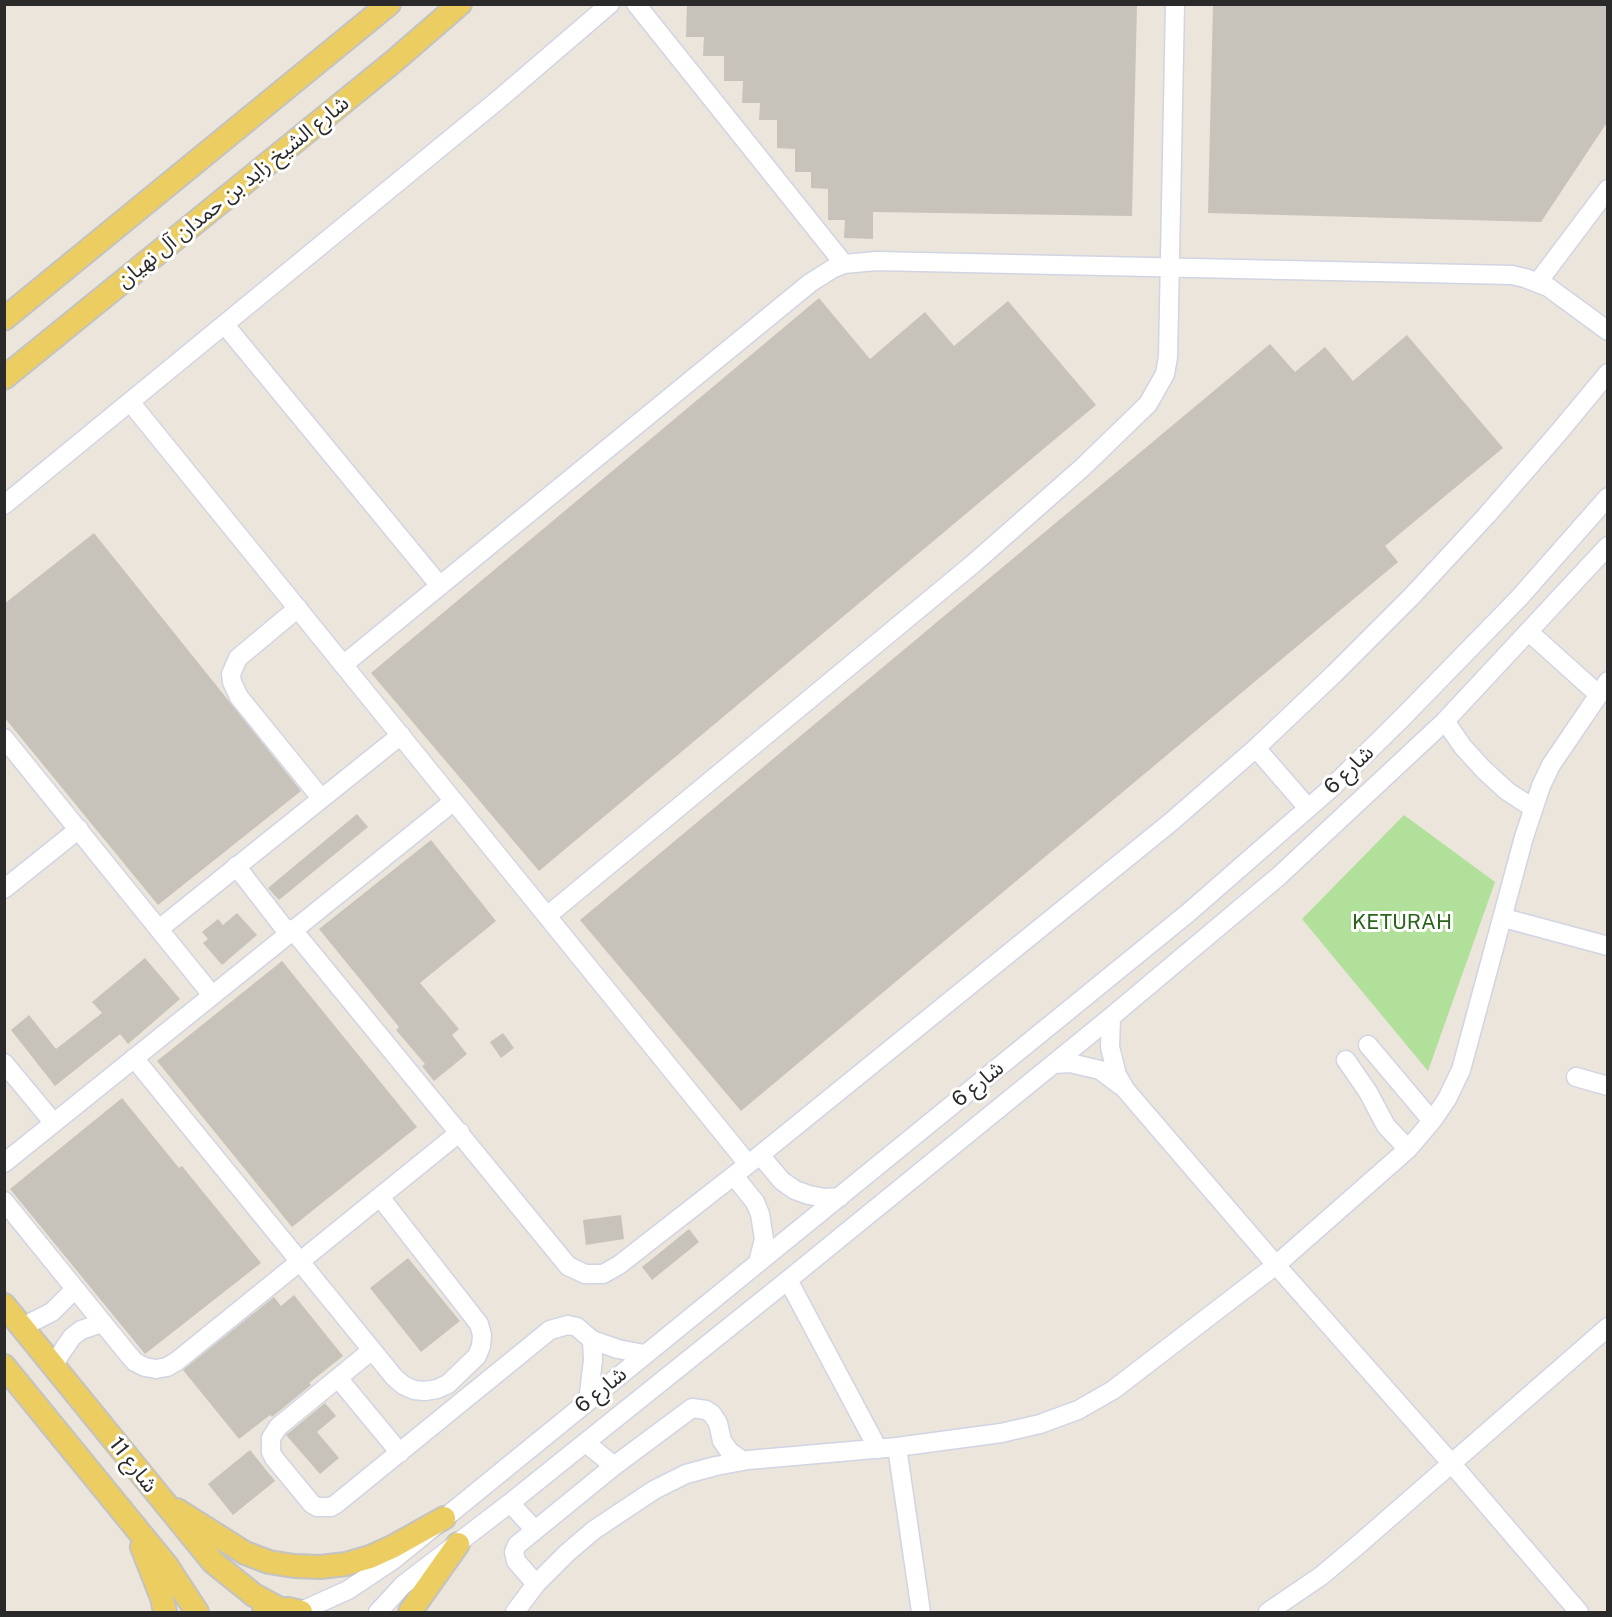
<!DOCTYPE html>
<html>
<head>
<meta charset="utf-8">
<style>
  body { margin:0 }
  #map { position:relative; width:1612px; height:1617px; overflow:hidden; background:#ebe5dc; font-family:"Public Sans",sans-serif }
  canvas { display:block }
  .frame { position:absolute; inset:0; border:6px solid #2a2a2a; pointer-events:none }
</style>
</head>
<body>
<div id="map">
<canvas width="1612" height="1617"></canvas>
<div class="frame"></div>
</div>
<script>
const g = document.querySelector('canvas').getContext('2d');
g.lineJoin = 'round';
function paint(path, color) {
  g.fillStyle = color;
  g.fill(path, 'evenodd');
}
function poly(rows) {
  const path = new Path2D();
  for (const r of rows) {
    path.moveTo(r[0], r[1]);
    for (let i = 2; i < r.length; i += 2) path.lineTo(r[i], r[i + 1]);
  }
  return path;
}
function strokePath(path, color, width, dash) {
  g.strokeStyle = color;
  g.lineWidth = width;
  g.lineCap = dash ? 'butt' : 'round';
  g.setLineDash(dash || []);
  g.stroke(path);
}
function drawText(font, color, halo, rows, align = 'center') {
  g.font = font + ' "Public Sans","Noto Sans Arabic",sans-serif';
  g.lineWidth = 6;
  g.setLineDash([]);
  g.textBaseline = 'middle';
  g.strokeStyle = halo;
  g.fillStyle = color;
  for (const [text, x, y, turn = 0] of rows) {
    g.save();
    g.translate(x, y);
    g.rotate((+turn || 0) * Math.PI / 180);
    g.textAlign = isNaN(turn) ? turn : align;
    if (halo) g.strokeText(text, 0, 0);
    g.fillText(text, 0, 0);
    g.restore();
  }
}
paint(poly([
  [1404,815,1495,882,1428,1071,1302,919]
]), '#b1e09a');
paint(poly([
  [687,4,1137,4,1132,216,873,212,873,239,844,238,845,220,828,220,828,189,811,188,811,172,795,172,795,149,777,148,777,120,759,120,760,103,742,103,743,81,724,81,724,56,703,56,704,37,686,37],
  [1213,4,1608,4,1608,121,1541,222,1208,213],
  [819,298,870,359,925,312,954,346,1008,301,1096,405,539,871,371,673],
  [1407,335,1503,448,1385,546,1398,562,741,1111,580,920,1270,344,1295,372,1325,347,1353,381],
  [94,533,301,791,158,905,4,717,4,604],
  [357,814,368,827,279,900,268,888],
  [431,840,496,921,420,983,459,1029,452,1035,467,1054,434,1081,422,1066,425,1064,396,1030,399,1027,319,929],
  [237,913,257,935,222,965,203,943,208,939,202,932,218,919,223,925],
  [145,958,180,999,128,1044,120,1034,55,1086,11,1030,29,1015,56,1049,102,1013,92,1002],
  [282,961,417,1127,292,1227,157,1061],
  [503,1033,514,1048,501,1058,490,1042],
  [122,1098,179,1168,182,1166,261,1263,145,1354,10,1189],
  [621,1215,624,1239,586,1245,583,1220],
  [689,1229,699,1242,652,1280,642,1267],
  [408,1258,460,1321,421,1352,370,1288],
  [294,1295,343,1356,309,1383,311,1385,272,1417,270,1415,239,1439,183,1370,274,1297,281,1306],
  [325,1403,336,1416,317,1432,339,1458,320,1474,286,1435],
  [250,1450,275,1481,233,1515,208,1484]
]), '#c7c3bb');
const minor = poly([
  [636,4,844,264],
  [1538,282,1608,189],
  [225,325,440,586],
  [131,403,748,1164],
  [4,505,498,100,610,4],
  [298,608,238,658,231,674,232,682,239,697,321,798],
  [1529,632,1598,694],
  [343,665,810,283,832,269,844,264,876,261,1512,275,1525,278,1548,287,1608,331],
  [1445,721,1463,747,1484,770,1507,791,1533,808],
  [4,738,212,995],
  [1256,748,1308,808],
  [236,866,288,933],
  [4,889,79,829],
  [547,916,973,564,1083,467,1148,404,1165,374,1168,357,1175,4],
  [1504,918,1608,946],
  [159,929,401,735],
  [292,929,568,1266,585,1274,603,1274,619,1265,760,1155,1171,822,1256,748,1334,674,1412,596,1487,515,1559,432,1608,373],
  [1111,1017,1110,1047,1117,1075,1124,1087],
  [1368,1045,1432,1121],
  [134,1058,394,1377,403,1385,414,1390,425,1391,437,1389,448,1384,477,1356,481,1346,482,1335,479,1324,380,1197],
  [1346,1060,1368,1092,1386,1126,1408,1149],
  [4,1063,53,1122],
  [1054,1064,1070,1063,1100,1070,1124,1088,1276,1265,1452,1464,1579,1612],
  [1576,1077,1608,1086],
  [760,1155,782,1181,795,1190,809,1195,825,1198,840,1197],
  [4,1163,454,801],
  [734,1176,755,1202,760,1214,764,1239,758,1263],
  [4,1201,128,1354,135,1362,145,1367,156,1369,167,1367,177,1361,460,1132],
  [788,1280,878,1449],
  [22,1327,52,1312,75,1289],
  [372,1350,278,1427,271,1438,271,1452,274,1458,312,1504,317,1507,331,1507,336,1504,550,1330,568,1325,577,1327,592,1340,618,1349,644,1354],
  [55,1367,59,1356,72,1337,81,1330,102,1323],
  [338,1378,400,1453],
  [588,1401,593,1360,592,1340],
  [586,1443,614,1466],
  [897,1447,921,1612],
  [510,1503,535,1530],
  [536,1584,516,1561,514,1552,517,1545,614,1466,692,1408,706,1410,712,1414,718,1423,722,1441,730,1452,743,1461],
  [299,1612,348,1590,393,1560,1188,913,1329,790,1403,717,1519,598,1608,497],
  [378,1612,403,1585,510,1503,788,1280,1111,1017,1279,876,1445,721,1608,546],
  [515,1612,536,1584,567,1553,594,1530,654,1490,686,1474,716,1466,748,1460,897,1447,1001,1433,1040,1424,1078,1410,1113,1390,1276,1265,1408,1149,1432,1121,1447,1099,1461,1070,1524,837,1541,786,1551,765,1608,681],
  [1268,1612,1321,1576,1358,1545,1608,1327]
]);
const major = poly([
  [4,319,389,4],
  [4,378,393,62,460,4],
  [4,1305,213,1562,254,1595,278,1608],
  [4,1366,167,1566,197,1612],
  [177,1510,245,1553,269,1562,294,1566,320,1567,346,1564,370,1557,394,1546,444,1518],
  [142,1547,162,1598,165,1612],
  [264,1610,289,1609,301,1612],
  [410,1612,458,1544]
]);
strokePath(minor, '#d1d4e2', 21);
strokePath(major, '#c3c3c3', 26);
strokePath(minor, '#fff', 18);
strokePath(major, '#eccd61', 22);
drawText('21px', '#2a2a2a', '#fff', [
  ["شارع الشيخ زايد بن حمدان آل نهيان",233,192,-39],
  ["شارع 6",1349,770,-44],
  ["شارع 6",978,1084,-39],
  ["شارع 6",601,1390,-39],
  ["شارع 11",133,1465,52]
]);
drawText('21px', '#2a641c', '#fff', [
  ["KETURAH",1402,923]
]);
</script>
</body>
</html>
